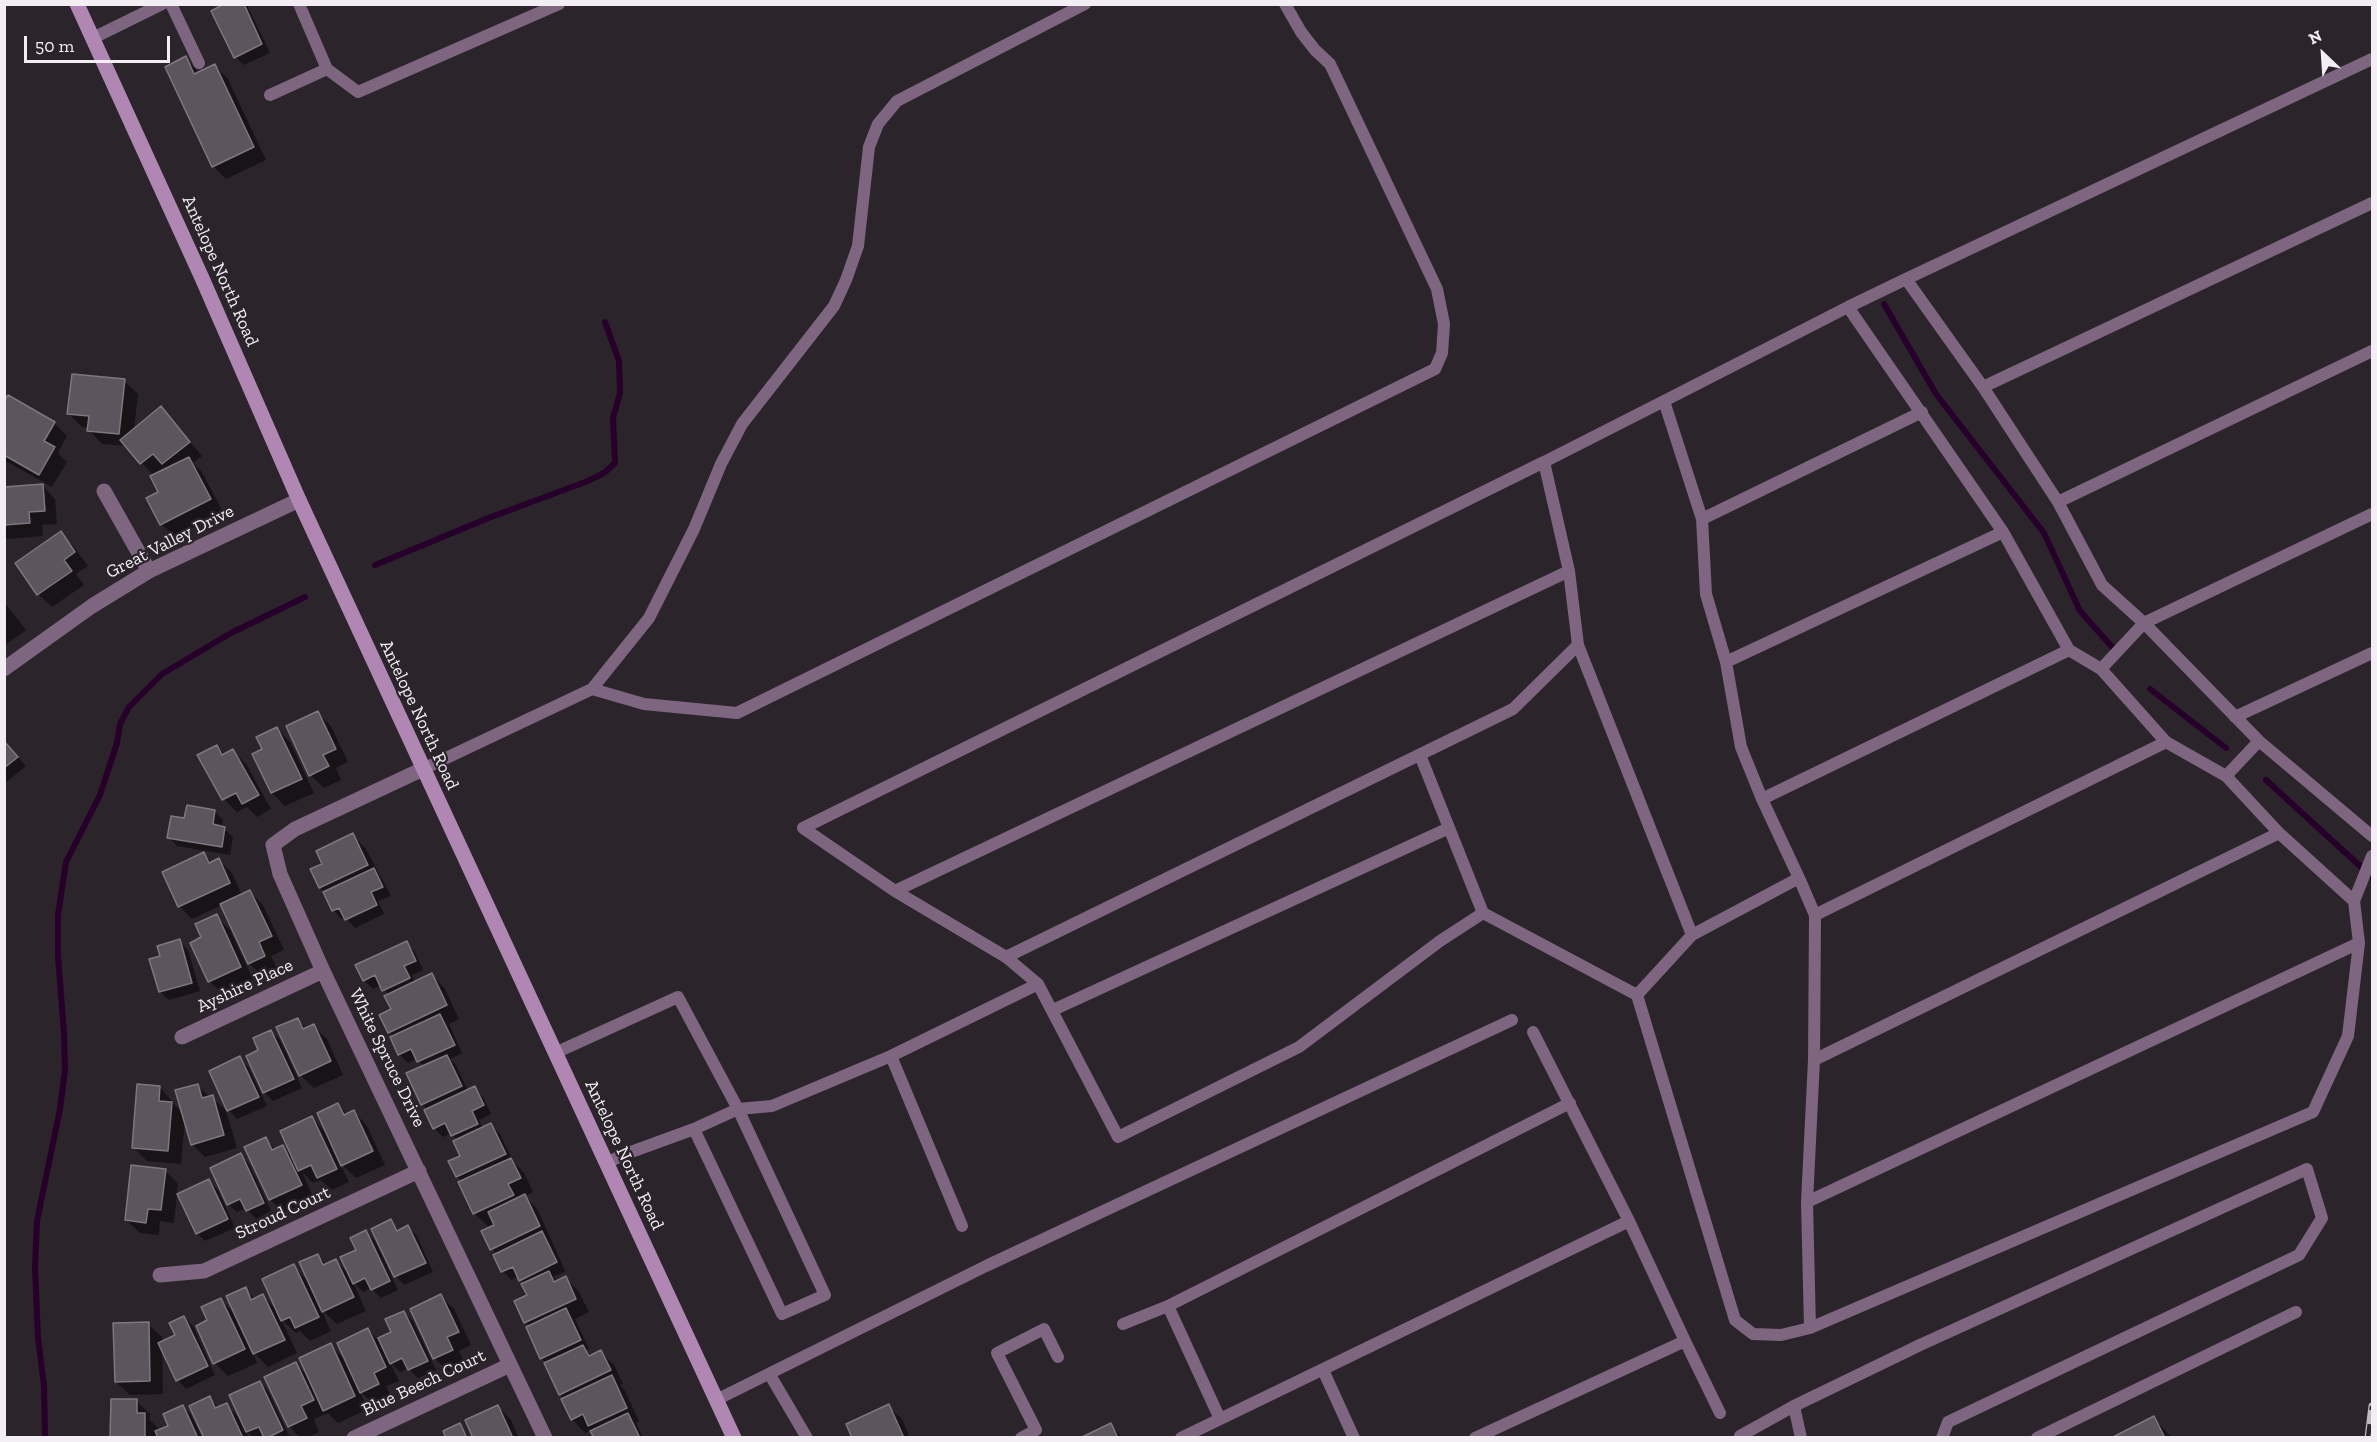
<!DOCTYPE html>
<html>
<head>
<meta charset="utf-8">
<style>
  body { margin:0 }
  #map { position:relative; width:2377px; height:1442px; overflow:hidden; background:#2b252b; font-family:"Zilla Slab",serif }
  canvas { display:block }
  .frame { position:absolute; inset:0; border:6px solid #f2eef3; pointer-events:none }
  .north { position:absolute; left:2293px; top:24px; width:60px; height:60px; -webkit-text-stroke:4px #2b252b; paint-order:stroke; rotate:335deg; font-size:16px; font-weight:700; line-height:24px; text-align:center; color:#f2eef3 }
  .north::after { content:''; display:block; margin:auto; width:21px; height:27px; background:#f2eef3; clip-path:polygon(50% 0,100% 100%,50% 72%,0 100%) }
  .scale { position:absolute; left:24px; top:36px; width:146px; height:27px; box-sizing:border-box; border:3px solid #f2eef3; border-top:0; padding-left:8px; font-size:18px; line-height:21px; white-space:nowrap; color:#f2eef3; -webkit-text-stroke:4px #2b252b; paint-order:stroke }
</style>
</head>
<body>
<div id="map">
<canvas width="2377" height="1442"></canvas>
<div class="frame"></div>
<div class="north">N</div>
<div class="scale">50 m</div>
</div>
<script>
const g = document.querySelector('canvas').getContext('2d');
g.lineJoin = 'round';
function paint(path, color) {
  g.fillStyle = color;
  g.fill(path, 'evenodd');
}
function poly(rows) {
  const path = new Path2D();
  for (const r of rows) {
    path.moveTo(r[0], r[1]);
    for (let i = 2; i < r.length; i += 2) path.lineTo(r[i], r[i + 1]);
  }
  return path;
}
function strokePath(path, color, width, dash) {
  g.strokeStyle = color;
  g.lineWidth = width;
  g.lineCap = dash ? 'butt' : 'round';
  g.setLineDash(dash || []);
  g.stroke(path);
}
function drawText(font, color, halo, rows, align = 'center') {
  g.font = font + ' "Zilla Slab",serif';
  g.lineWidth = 4.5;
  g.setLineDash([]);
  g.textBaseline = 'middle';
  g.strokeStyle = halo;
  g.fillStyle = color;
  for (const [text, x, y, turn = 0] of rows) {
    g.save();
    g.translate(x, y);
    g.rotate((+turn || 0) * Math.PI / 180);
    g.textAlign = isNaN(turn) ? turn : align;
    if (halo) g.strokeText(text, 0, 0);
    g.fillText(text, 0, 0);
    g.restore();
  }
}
paint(poly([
  [227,4,246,4,248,7,270,53,244,65,235,57],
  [185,58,199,73,215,66,228,79,266,160,226,179,213,166],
  [124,381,138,394,134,430,161,408,202,456,193,463,202,472,223,512,175,537,161,524,160,492,154,476,127,446,102,444,89,430,89,428,82,427,69,414],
  [4,404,54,423,67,436,58,453,67,462,52,487,4,460],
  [42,485,55,499,57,524,42,525,43,536,7,539,4,536,4,488],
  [61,533,74,547,88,566,76,574,84,585,52,607,38,594,17,563],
  [4,602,26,630,4,646],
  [318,713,331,726,348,762,336,768,341,780,324,788,310,775],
  [277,729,290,742,314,793,285,806,272,793,254,754,264,750],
  [4,741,26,766,4,784],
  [217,746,225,755,233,751,246,764,271,809,257,817,247,807,237,812,224,799],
  [214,811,223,820,222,827,233,837,230,855,177,846,169,837,185,820],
  [353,835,366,849,391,896,378,901,384,914,355,928,345,917,342,919,333,910,312,870,324,864],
  [203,854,213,863,219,860,232,873,242,895,250,892,263,905,284,950,271,956,278,970,263,977,249,963,222,905,192,919,179,906],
  [216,916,230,930,253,980,223,994,209,981,203,938],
  [179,941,188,950,200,991,169,1000,160,992,162,957],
  [406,943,415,952,423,970,412,975,415,983,432,975,445,989,459,1019,449,1024,462,1053,450,1059,456,1065,468,1091,475,1088,483,1097,491,1114,479,1120,483,1129,491,1125,500,1134,513,1161,524,1173,533,1192,525,1196,538,1210,565,1271,553,1277,558,1282,566,1278,579,1292,589,1312,575,1319,589,1349,586,1350,592,1356,601,1352,614,1365,623,1384,620,1385,625,1391,639,1421,636,1423,643,1438,595,1438,592,1430,585,1433,572,1419,565,1399,560,1394,547,1363,542,1358,530,1327,526,1322,528,1295,525,1284,519,1276,511,1280,503,1271,498,1255,492,1249,490,1228,474,1213,463,1182,457,1177,450,1162,462,1157,458,1141,451,1133,443,1137,434,1128,428,1110,422,1104,424,1067,417,1059,408,1063,399,1054,394,1037,389,1032,393,1010,389,995,381,985,373,989,364,980],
  [297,1019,307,1029,313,1026,327,1039,343,1075,314,1088,300,1075],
  [271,1032,280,1040,302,1088,273,1101,264,1092,248,1057,260,1051],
  [240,1058,248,1067,267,1106,237,1119,229,1111,210,1072],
  [197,1086,226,1110,237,1148,205,1157,192,1144,185,1120,181,1164,147,1161,134,1148,160,1087,184,1116],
  [338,1105,348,1115,354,1112,367,1126,385,1165,356,1178,340,1163,349,1182,332,1190,321,1180,313,1183,302,1172,314,1199,283,1213,270,1199,265,1139,276,1150,283,1147,294,1158,312,1118,327,1134],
  [240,1155,249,1164,271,1211,256,1219,246,1208,237,1212,228,1204],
  [165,1170,178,1184,174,1223,160,1221,159,1235,140,1233,126,1220],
  [209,1181,218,1190,235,1228,205,1241,197,1233],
  [391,1221,400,1231,408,1227,417,1236,433,1272,404,1285,396,1276,373,1229],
  [366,1232,375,1241,398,1290,381,1298,371,1288,363,1292,353,1282,366,1311,337,1324,321,1309,331,1331,310,1341,300,1331,296,1333,281,1319,297,1353,268,1367,252,1351,257,1363,228,1376,215,1363,209,1321,221,1300,237,1316,245,1289,255,1299,263,1296,277,1310,293,1266,309,1282,318,1255,327,1265,336,1261,350,1275],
  [441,1296,454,1309,471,1345,459,1351,465,1363,448,1371,434,1358],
  [404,1312,413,1321,436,1370,418,1378,408,1368,400,1372,390,1362,399,1381,386,1386,392,1398,375,1406,359,1390,368,1409,338,1423,328,1413,314,1419,319,1432,307,1438,300,1438,289,1426,296,1364,308,1376,330,1345,346,1360,368,1330,378,1340,393,1333],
  [184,1318,193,1326,215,1375,186,1389,178,1380,162,1347,163,1394,130,1395,116,1382,148,1324,162,1337,162,1343,177,1336],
  [259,1382,268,1391,290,1438,253,1438,245,1429,249,1438,206,1438,209,1398,219,1408,226,1405,242,1420],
  [136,1401,150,1414,150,1420,158,1428,158,1432,170,1426,183,1407,191,1415,202,1438,112,1438],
  [888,1406,902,1419,910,1438,854,1438],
  [498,1407,511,1420,519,1438,474,1438],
  [2154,1418,2172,1438,2114,1438],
  [460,1425,470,1438,447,1438],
  [1111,1425,1123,1438,1083,1438]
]), '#0007');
strokePath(poly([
  [1884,304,1936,394,2044,533,2080,611,2113,648],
  [375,565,491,517,588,481,604,473,615,463,613,418,620,393,619,361,605,322],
  [2150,689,2226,748],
  [2266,780,2372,877],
  [45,1438,44,1386,38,1337,35,1267,37,1221,60,1109,65,1070,64,1033,58,956,58,915,66,862,100,795,117,743,120,724,129,707,162,674,231,633,305,597]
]), '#26002a', 6);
const building = poly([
  [224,4,244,4,262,44,234,58,211,11,224,4],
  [186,56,194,74,215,64,254,147,212,167,165,67,186,56],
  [72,374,125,379,119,434,87,431,89,416,67,414,72,374],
  [8,395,55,422,44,441,55,447,39,475,4,455,4,401,8,395],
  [161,406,190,442,162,464,153,454,140,464,120,440,161,406],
  [189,457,211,499,160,525,146,498,158,492,150,476,189,457],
  [43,484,45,511,29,512,30,523,4,525,4,487,43,484],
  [61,531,75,552,64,560,72,571,37,595,15,563,61,531],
  [318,711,336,749,323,755,329,766,309,776,286,726,318,711],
  [277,727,302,779,271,793,252,754,262,749,256,737,277,727],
  [4,741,18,757,4,768,4,741],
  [217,745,222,755,233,749,259,795,242,804,236,793,222,800,197,755,217,745],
  [187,805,215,810,213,824,225,827,222,847,167,838,171,816,184,818,187,805],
  [353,833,368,865,319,888,310,869,322,864,316,851,353,833],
  [204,852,209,863,219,858,230,883,178,907,162,872,204,852],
  [374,868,383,887,371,892,377,905,345,920,339,908,332,911,323,892,374,868],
  [250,890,272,936,259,942,265,956,248,964,220,904,250,890],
  [217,914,241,967,208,982,190,943,201,937,195,924,217,914],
  [180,939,192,983,159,992,149,959,160,956,157,946,180,939],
  [407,941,416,961,404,966,410,978,382,991,375,975,363,981,355,965,407,941],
  [432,973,447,1005,388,1033,379,1015,391,1009,384,996,432,973],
  [440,1014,455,1045,417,1062,411,1049,398,1055,390,1037,440,1014],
  [298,1018,303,1029,314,1024,331,1061,299,1076,276,1027,298,1018],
  [271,1030,294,1079,263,1093,246,1056,258,1050,253,1038,271,1030],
  [447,1055,462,1086,421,1105,406,1073,447,1055],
  [240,1056,259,1097,227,1111,209,1071,240,1056],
  [137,1084,160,1086,159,1101,172,1102,168,1151,132,1148,137,1084],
  [198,1084,202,1098,213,1095,224,1135,191,1145,175,1090,198,1084],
  [475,1086,484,1105,472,1111,478,1124,451,1136,445,1123,433,1129,424,1110,475,1086],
  [338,1103,344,1115,354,1110,373,1151,341,1166,317,1113,338,1103],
  [312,1116,337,1169,317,1178,311,1165,298,1171,280,1131,312,1116],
  [491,1123,506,1154,456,1177,448,1161,460,1156,453,1141,491,1123],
  [266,1137,272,1150,283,1145,302,1185,269,1200,244,1147,266,1137],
  [241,1153,264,1203,246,1211,240,1199,227,1205,210,1168,241,1153],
  [511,1158,521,1178,508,1184,514,1195,473,1214,458,1182,511,1158],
  [131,1165,166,1169,161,1210,148,1209,146,1223,125,1220,131,1165],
  [209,1179,228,1219,196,1234,177,1194,209,1179],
  [525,1194,540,1226,490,1250,481,1231,494,1225,488,1212,525,1194],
  [391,1219,397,1231,408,1225,426,1263,394,1277,371,1229,391,1219],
  [366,1230,390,1281,371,1290,365,1278,353,1284,340,1257,356,1250,350,1238,366,1230],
  [542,1231,557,1262,519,1281,513,1267,501,1272,493,1255,542,1231],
  [318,1254,323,1265,336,1259,354,1297,322,1312,299,1262,318,1254],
  [294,1264,319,1317,295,1328,290,1317,281,1321,262,1279,294,1264],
  [549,1271,554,1282,566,1276,576,1299,524,1323,514,1301,527,1295,521,1284,549,1271],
  [246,1287,251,1300,263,1294,285,1340,253,1354,226,1296,246,1287],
  [441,1294,459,1332,447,1337,453,1350,433,1359,410,1309,441,1294],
  [221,1298,245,1349,213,1364,196,1326,207,1320,201,1307,221,1298],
  [566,1308,581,1340,540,1359,526,1327,566,1308],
  [404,1311,428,1361,408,1370,402,1358,390,1364,378,1338,391,1332,385,1319,404,1311],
  [184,1316,208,1366,176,1381,158,1343,175,1335,169,1323,184,1316],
  [149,1322,150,1381,115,1382,113,1323,149,1322],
  [368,1328,386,1367,374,1373,379,1384,360,1393,337,1343,368,1328],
  [331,1343,355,1396,323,1411,299,1358,331,1343],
  [583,1345,589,1356,601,1350,611,1370,559,1395,544,1363,583,1345],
  [296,1362,314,1400,301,1406,307,1418,288,1427,264,1377,296,1362],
  [612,1375,627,1408,588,1426,583,1414,571,1420,561,1399,612,1375],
  [260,1381,283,1430,267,1438,264,1438,259,1427,246,1432,229,1395,260,1381],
  [210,1396,215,1408,227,1403,243,1438,204,1438,189,1406,210,1396],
  [111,1399,137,1399,137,1413,145,1413,145,1438,110,1438,111,1399],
  [889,1404,904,1438,852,1438,846,1424,889,1404],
  [183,1405,198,1438,158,1438,155,1431,168,1426,163,1414,183,1405],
  [498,1405,513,1438,473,1438,465,1420,498,1405],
  [628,1413,640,1438,594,1438,590,1431,628,1413],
  [2154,1416,2165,1438,2111,1438,2154,1416],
  [460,1423,467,1438,446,1438,443,1431,460,1423],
  [1111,1423,1118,1438,1080,1438,1111,1423]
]);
paint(building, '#5c555d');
strokePath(building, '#7e777f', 1.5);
strokePath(poly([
  [171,4,199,63],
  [299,4,327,69,358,92,559,4],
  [93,38,162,4],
  [2372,59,1906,279,1983,387,2058,502,2102,585,2144,623,2259,741,2372,836],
  [270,95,327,69],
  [1848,307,1906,279],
  [1983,387,2372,203],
  [1544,462,1664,401],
  [2058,502,2372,351],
  [1702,519,1922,412],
  [1578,645,1692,935,1637,995],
  [1726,662,2003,532],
  [2101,669,2144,623,2372,514],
  [592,689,644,704,737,713,1435,369,1442,353,1444,324,1437,289,1330,64,1315,50,1301,32,1285,4],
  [2235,717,2372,653],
  [423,769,592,689,649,618,694,529,721,464,742,424,834,306,846,280,858,246,869,147,878,124,897,101,1085,4],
  [2226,776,2259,741],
  [1762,799,2069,650],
  [895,891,1569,571],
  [2354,901,2372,856],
  [1483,913,1637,995,1735,1320,1753,1334,1781,1335,1810,1328],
  [1815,915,2166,742],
  [1692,935,1799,878,1815,915,1814,1060,1807,1202,1810,1328,2313,1112,2348,1036,2359,943,2354,901,2279,833,2226,776,2166,742,2101,669,2069,650,2003,532,1848,307,1664,401,1702,519,1706,594,1726,662,1741,747,1762,799,1799,878],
  [1038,984,1118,1137,1299,1047,1440,941,1483,913,1420,755],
  [1053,1010,1449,828],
  [555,1053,678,997,738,1109,694,1129,782,1314,825,1295,738,1109,772,1106,891,1056,962,1226],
  [891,1056,1038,984,1006,957,895,891,803,828,1544,462,1569,571,1578,645,1513,709,1006,957],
  [1814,1060,2279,833],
  [606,1164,620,1156,694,1129],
  [1807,1202,2359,943],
  [1168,1306,1220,1419],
  [1123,1324,1168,1306,1570,1103],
  [1685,1341,1720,1413],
  [1323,1370,1354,1438],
  [770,1375,807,1438],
  [716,1400,986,1266,1512,1020],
  [1794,1406,1920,1345,2307,1169,2322,1218,2299,1255,1948,1422,1942,1438],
  [1740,1436,1794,1406,1801,1438],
  [1021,1438,1036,1430,997,1353,1044,1329,1058,1357],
  [1181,1438,1629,1221],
  [1475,1438,1685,1341,1629,1221,1533,1032],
  [2037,1438,2296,1312]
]), '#7e6580', 12);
strokePath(poly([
  [104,491,149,571],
  [4,669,92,606,149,571,299,500],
  [423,769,295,829,273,845,280,874,323,971,545,1438],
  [182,1037,323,971],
  [160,1275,204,1271,419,1171],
  [354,1438,510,1365]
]), '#7e6580', 15);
strokePath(poly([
  [77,4,202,278,299,500,734,1438]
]), '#b087b3', 15);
const rail = poly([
  [2368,1438,2372,1406]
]);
strokePath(rail, '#bfbbc0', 7);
strokePath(rail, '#2b252b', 4.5, [14]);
drawText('18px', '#f2eef3', '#2b252b', [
  ["Antelope North Road",220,271,66],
  ["Great Valley Drive",170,542,-27],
  ["Antelope North Road",419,715,65],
  ["Ayshire Place",245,986,-25],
  ["White Spruce Drive",387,1058,64],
  ["Antelope North Road",624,1155,65],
  ["Stroud Court",283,1213,-25],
  ["Blue Beech Court",424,1383,-25]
]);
</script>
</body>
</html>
